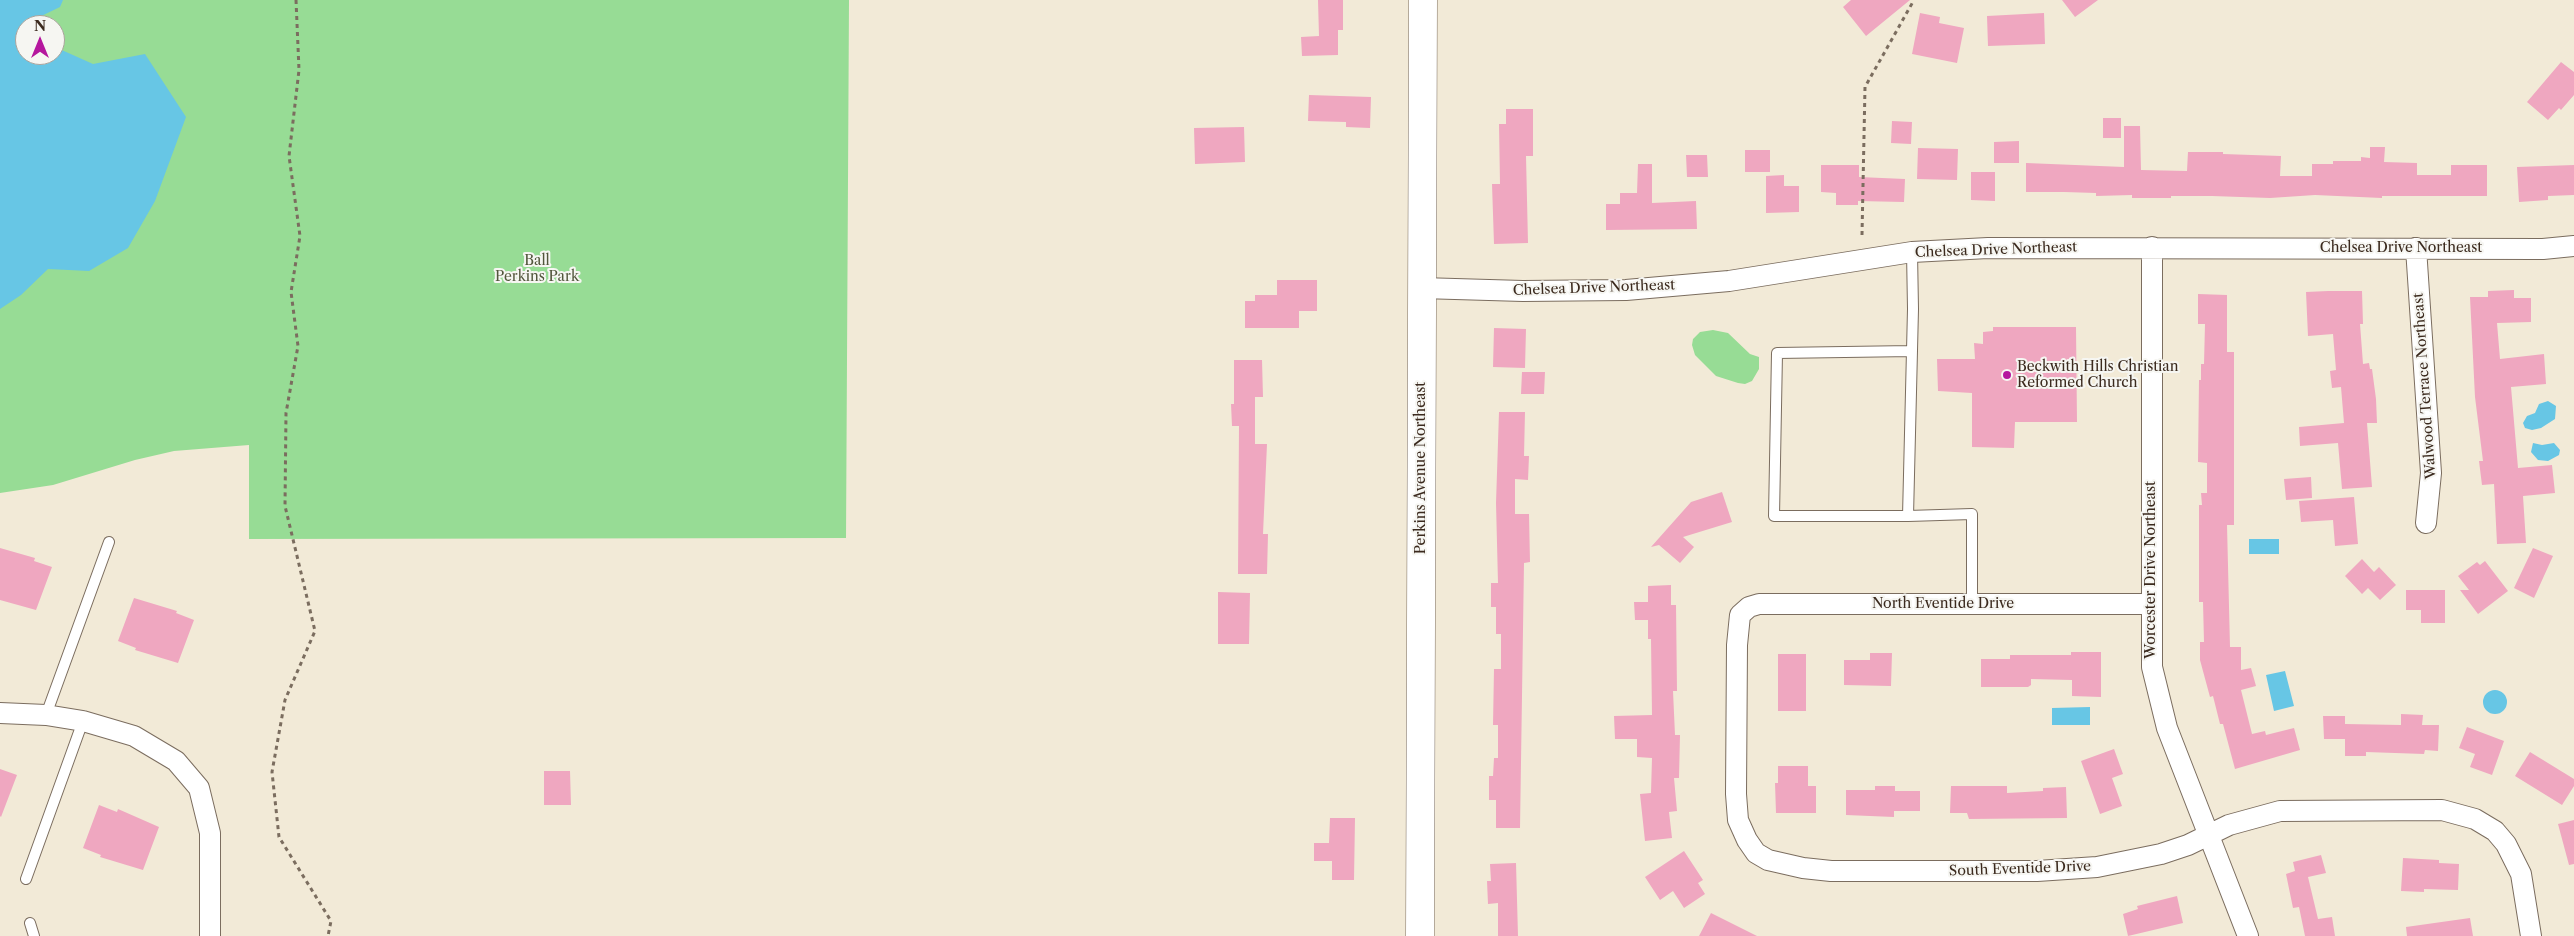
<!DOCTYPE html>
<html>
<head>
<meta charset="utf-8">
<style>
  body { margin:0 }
  #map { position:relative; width:2574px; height:936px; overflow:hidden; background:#f2ead7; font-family:"Libre Caslon Text",serif }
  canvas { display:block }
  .north { position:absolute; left:15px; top:15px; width:50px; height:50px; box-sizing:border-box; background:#f6f6f2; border:1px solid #aba49d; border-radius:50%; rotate:0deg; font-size:14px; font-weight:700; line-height:20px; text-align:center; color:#3b2a1e }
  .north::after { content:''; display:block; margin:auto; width:18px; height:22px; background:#b5179e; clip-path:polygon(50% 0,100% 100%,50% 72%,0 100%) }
</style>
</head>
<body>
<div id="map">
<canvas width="2574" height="936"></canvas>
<div class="north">N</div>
</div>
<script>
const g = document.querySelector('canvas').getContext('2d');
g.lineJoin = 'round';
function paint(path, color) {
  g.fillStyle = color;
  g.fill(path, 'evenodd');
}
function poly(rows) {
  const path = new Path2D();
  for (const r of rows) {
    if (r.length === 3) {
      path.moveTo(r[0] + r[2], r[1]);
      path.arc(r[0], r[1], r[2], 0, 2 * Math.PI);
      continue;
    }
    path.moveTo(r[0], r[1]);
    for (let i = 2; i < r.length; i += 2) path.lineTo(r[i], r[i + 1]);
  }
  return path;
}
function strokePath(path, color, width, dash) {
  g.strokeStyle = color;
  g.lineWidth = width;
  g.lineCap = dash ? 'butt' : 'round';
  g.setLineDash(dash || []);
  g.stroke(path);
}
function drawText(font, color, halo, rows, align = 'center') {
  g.font = font + ' "Libre Caslon Text",serif';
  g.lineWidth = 4;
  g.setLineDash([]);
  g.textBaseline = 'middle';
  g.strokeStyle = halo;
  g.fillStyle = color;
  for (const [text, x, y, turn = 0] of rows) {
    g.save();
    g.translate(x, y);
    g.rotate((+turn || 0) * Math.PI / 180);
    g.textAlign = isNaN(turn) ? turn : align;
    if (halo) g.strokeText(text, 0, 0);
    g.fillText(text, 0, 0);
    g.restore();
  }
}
paint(poly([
  [0,0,849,0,846,538,249,539,249,445,174,451,135,460,53,485,0,493],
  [25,25,55,25,55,55,25,55],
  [1713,330,1728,333,1750,354,1759,357,1759,369,1752,381,1745,384,1738,383,1716,376,1695,355,1692,345,1693,339,1700,332]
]), '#97dc95');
paint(poly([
  [0,0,63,0,60,7,33,20,33,25,25,25,25,55,55,55,55,47,93,64,145,54,186,117,155,201,128,248,89,271,48,269,21,295,0,309],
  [2548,401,2556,406,2555,419,2541,428,2532,430,2525,428,2523,423,2527,416,2535,413,2539,404],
  [2533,443,2542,445,2554,443,2560,450,2559,455,2548,461,2538,460,2531,452],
  [2249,539,2279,539,2279,554,2249,554],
  [2285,671,2294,706,2274,711,2266,675],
  [2495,702,12],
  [2090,707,2090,725,2052,725,2052,708]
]), '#67c6e5');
paint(poly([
  [1318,0,1343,0,1343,30,1338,30,1338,55,1302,56,1301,37,1319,36],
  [1851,0,1910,0,1866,36,1843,7],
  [2062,0,2098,0,2075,17],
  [1920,13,1940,17,1939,23,1964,28,1957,63,1912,54],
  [2044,13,2045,44,1988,46,1987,16],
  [2561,62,2574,72,2574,95,2561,110,2559,108,2548,120,2527,102],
  [1309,95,1371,97,1370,128,1346,127,1346,122,1308,121],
  [1506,109,1533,109,1533,156,1526,156,1528,243,1494,244,1492,184,1500,184,1499,124,1506,124],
  [2103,118,2121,118,2121,138,2103,138],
  [1892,121,1912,122,1911,144,1891,143],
  [2124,126,2140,126,2141,170,2187,171,2188,152,2223,152,2223,154,2281,156,2280,176,2312,176,2312,164,2333,164,2333,161,2361,161,2361,157,2370,158,2370,147,2385,147,2384,162,2417,163,2417,175,2451,175,2451,165,2487,165,2487,196,2382,196,2382,198,2315,195,2270,198,2212,196,2171,196,2171,198,2132,198,2132,195,2096,196,2096,193,2064,192,2026,192,2026,163,2124,167],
  [1244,127,1245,162,1195,164,1194,128],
  [2019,141,2019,163,1994,163,1994,142],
  [1918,148,1958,149,1957,180,1917,179],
  [1745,150,1770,150,1770,172,1745,172],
  [1686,155,1707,155,1708,177,1687,177],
  [1638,164,1652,164,1652,203,1696,201,1697,229,1606,230,1606,204,1620,204,1620,193,1637,193],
  [1821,165,1859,165,1859,177,1905,179,1904,202,1858,201,1858,205,1836,205,1836,193,1821,192],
  [2574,165,2574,195,2548,196,2548,200,2519,202,2517,167],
  [1971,172,1995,172,1995,201,1971,200],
  [1784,175,1784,186,1799,186,1799,212,1766,213,1766,176],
  [1277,280,1317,280,1317,311,1299,311,1299,328,1245,328,1245,301,1255,301,1255,295,1277,295],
  [2514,290,2514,298,2531,298,2531,322,2497,323,2500,359,2544,354,2546,384,2511,387,2518,468,2552,465,2555,493,2523,496,2526,543,2497,544,2494,484,2482,485,2479,461,2483,461,2475,397,2470,297,2488,297,2488,291],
  [2328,291,2362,291,2363,324,2360,324,2363,364,2369,363,2370,369,2372,369,2376,399,2377,423,2367,423,2372,487,2342,489,2338,443,2300,446,2299,427,2344,423,2341,387,2332,388,2330,371,2336,370,2333,334,2308,336,2306,292],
  [2198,294,2227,295,2227,352,2234,352,2234,525,2227,525,2230,647,2241,647,2241,670,2251,668,2256,686,2241,690,2252,734,2265,731,2266,735,2294,728,2300,750,2235,769,2223,724,2220,724,2213,696,2210,697,2200,660,2200,642,2204,642,2203,602,2199,602,2199,505,2202,505,2201,493,2207,493,2207,463,2198,462,2199,380,2201,380,2201,364,2204,364,2205,324,2198,324],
  [1993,327,2076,327,2077,422,2015,422,2014,448,1972,447,1972,393,1938,391,1937,359,1975,359,1974,343,1983,344,1983,332,1993,331],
  [1494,328,1526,329,1525,368,1493,367],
  [1234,360,1262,360,1263,397,1255,397,1255,444,1267,444,1263,534,1268,534,1267,574,1238,574,1239,426,1232,426,1231,404,1234,404],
  [1522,372,1545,372,1544,394,1521,394],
  [1499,412,1525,412,1524,456,1529,456,1528,480,1515,479,1515,514,1529,514,1530,562,1524,563,1520,828,1496,828,1496,800,1489,800,1489,776,1493,776,1494,758,1498,758,1498,725,1493,725,1494,669,1501,669,1501,634,1496,634,1496,607,1491,607,1491,583,1498,583,1496,503],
  [2311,477,2312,498,2286,500,2284,479],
  [1722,492,1732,522,1683,537,1694,547,1680,563,1659,545,1651,547,1691,502],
  [2354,497,2358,544,2335,546,2333,520,2301,522,2299,501],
  [0,548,35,558,34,561,52,567,36,610,0,600],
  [2533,548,2553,556,2534,598,2514,588],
  [2362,559,2374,572,2379,567,2396,585,2380,600,2368,588,2362,594,2345,576],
  [2485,561,2508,591,2478,614,2460,590,2469,590,2458,576,2477,562,2480,565],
  [1671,585,1671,605,1676,605,1677,691,1673,691,1675,735,1680,735,1679,778,1674,778,1677,811,1669,812,1672,838,1645,841,1640,794,1651,793,1652,758,1637,757,1637,739,1615,739,1614,716,1652,715,1651,639,1648,639,1648,620,1635,620,1634,602,1648,602,1648,586],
  [2406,590,2445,590,2445,623,2421,623,2421,610,2406,610],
  [1218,592,1250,593,1249,644,1218,644],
  [134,598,177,611,176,613,194,620,178,663,135,650,136,648,118,641],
  [2071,652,2101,652,2101,697,2072,696,2072,680,2031,679,2031,685,2028,687,1981,687,1981,659,2010,659,2010,655,2071,655],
  [1870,653,1892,653,1891,686,1844,685,1844,660,1870,660],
  [1778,654,1806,654,1806,711,1778,711],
  [2401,714,2423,715,2422,725,2439,725,2438,751,2425,750,2424,754,2366,752,2366,756,2345,756,2345,739,2324,739,2323,716,2345,716,2345,724,2401,725],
  [2467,727,2504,741,2492,775,2470,767,2475,754,2459,748],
  [2114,749,2123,774,2112,778,2122,806,2100,814,2081,761],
  [2530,752,2574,779,2574,786,2562,805,2515,776],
  [1778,766,1808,766,1808,786,1816,786,1816,813,1776,813,1775,783,1778,783],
  [0,769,17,775,1,817,0,816],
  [544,771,570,771,571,805,544,805],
  [1875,786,1895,786,1895,791,1920,791,1920,811,1894,811,1894,817,1846,815,1846,790,1875,790],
  [1951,786,2007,786,2007,793,2043,791,2043,788,2066,787,2067,818,1969,819,1967,813,1950,813],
  [99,805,117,812,118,809,159,827,143,870,100,857,101,855,83,848],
  [1330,818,1355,818,1354,880,1332,880,1332,861,1314,861,1314,843,1329,843],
  [2574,820,2574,864,2569,865,2558,824],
  [1684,851,1703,880,1698,883,1705,894,1684,908,1673,891,1660,900,1645,877],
  [2321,855,2326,873,2308,877,2318,919,2332,917,2335,936,2305,936,2299,907,2293,908,2286,874,2295,871,2293,862],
  [2403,858,2439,860,2439,863,2459,864,2458,890,2424,889,2424,892,2401,891],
  [1516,863,1518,936,1498,936,1498,903,1488,904,1487,881,1491,881,1490,864],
  [2177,896,2183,923,2128,936,2123,914,2138,909,2137,906],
  [1711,913,1757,936,1699,936],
  [2470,918,2473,936,2407,936,2406,927]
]), '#efa7c0');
const lane = poly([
  [1912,252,1913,309,1908,516,1972,514,1972,604],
  [1908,516,1774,516,1777,353,1912,351],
  [46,715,109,542],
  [26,879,83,721],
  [30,923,34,936]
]);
const street = poly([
  [2152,247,2152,667,2167,728,2248,936],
  [2416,248,2431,473,2426,523],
  [1421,288,1523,291,1626,290,1729,281,1912,252,1988,248,2543,249,2574,246],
  [2150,604,1759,604,1749,607,1740,615,1737,645,1736,794,1738,820,1747,840,1756,853,1768,860,1803,868,1831,871,2037,871,2097,867,2161,854,2188,845,2229,825,2280,811,2442,810,2475,819,2495,831,2506,844,2521,874,2531,936],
  [0,713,46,715,83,721,134,736,176,761,199,788,210,833,210,936]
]);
const secondary = poly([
  [1420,936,1423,0]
]);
strokePath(lane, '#7b6d5f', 12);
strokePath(street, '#7b6d5f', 22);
strokePath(secondary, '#7b6d5f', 29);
strokePath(poly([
  [296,0,299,70,289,156,300,236,291,292,298,346,286,413,285,506,315,631,285,700,272,772,279,837,331,921,328,936],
  [1862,235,1865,87,1914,0]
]), '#7b6d5f', 3, [4, 4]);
strokePath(lane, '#fff', 10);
strokePath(street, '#fff', 20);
strokePath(secondary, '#fff', 28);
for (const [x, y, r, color] of [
  [2007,375,5,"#b5179e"]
]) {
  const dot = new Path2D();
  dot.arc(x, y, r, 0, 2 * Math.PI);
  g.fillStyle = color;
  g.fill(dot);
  strokePath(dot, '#f6f6f2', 2);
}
drawText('14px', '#3b2a1e', '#f6f6f2', [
  ["Chelsea Drive Northeast",2401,248],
  ["Chelsea Drive Northeast",1996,250,-2],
  ["Chelsea Drive Northeast",1594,288,-2],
  ["Walwood Terrace Northeast",2425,386,-94],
  ["Perkins Avenue Northeast",1421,468,-90],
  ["Worcester Drive Northeast",2151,570,-90],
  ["North Eventide Drive",1943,604],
  ["South Eventide Drive",2020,869,-2]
]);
drawText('14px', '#52563c', '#f6f6f2', [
  ["Ball",537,261],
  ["Perkins Park",537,277]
]);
drawText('14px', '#3b2a1e', '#f6f6f2', [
  ["Beckwith Hills Christian",2017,367],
  ["Reformed Church",2017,383]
], 'left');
</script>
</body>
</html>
